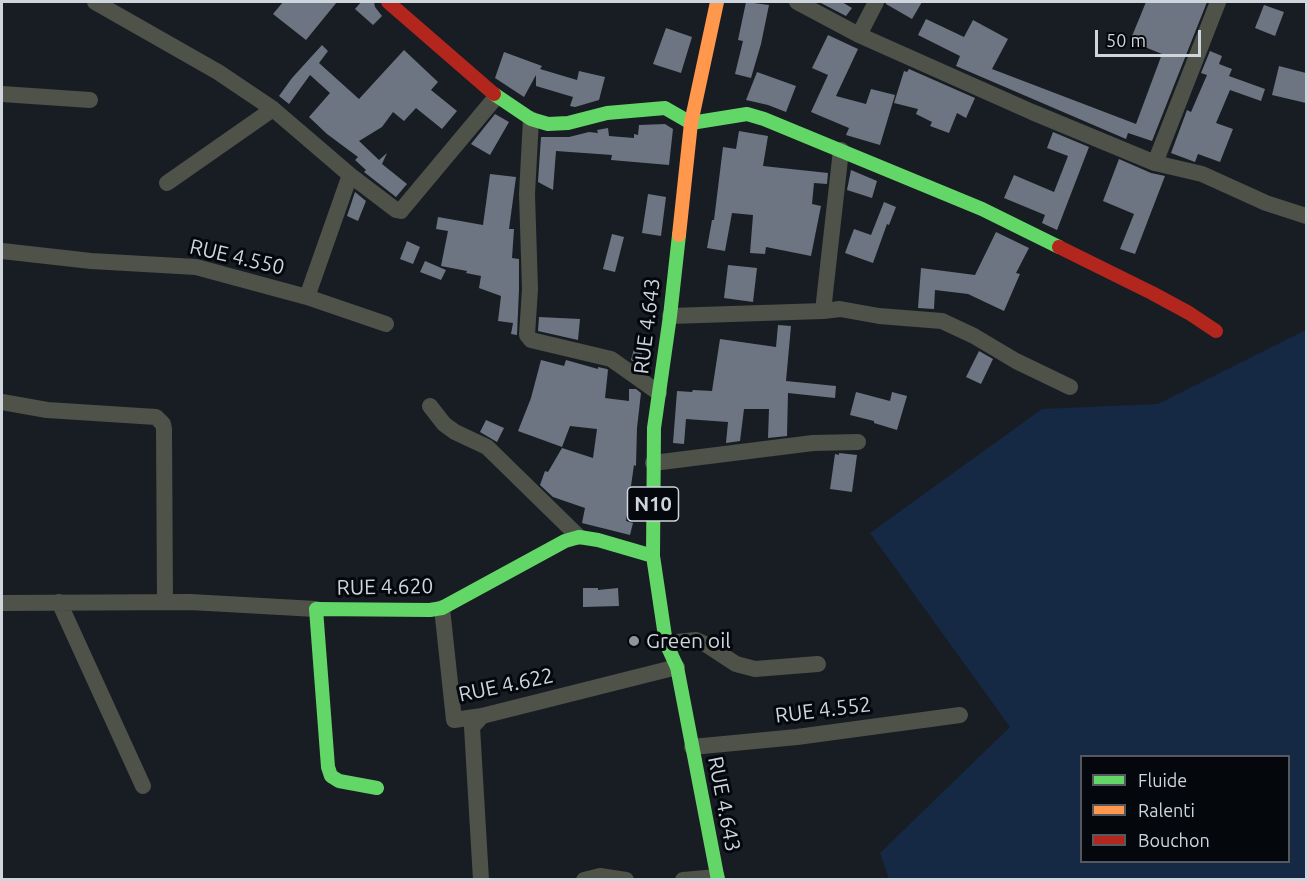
<!DOCTYPE html>
<html>
<head>
<meta charset="utf-8">
<style>
  body { margin:0 }
  #map { position:relative; width:1308px; height:881px; overflow:hidden; background:#181d23; font-family:Ubuntu,sans-serif }
  canvas { display:block }
  .frame { position:absolute; inset:0; border:3px solid #cfd5dd; pointer-events:none }
  .legend { position:absolute; left:1080px; top:755px; width:210px; height:108px; box-sizing:border-box; background:#04070b; border:2px solid #55595f; margin:0; padding:8px 10px; list-style:none; font-size:18px; color:#cfd5dd }
  .legend li { display:flex; align-items:center; gap:12px; height:30px }
  .legend b { width:30px; border:2px solid #55595f }
  .scale { position:absolute; left:1095px; top:30px; width:106px; height:27px; box-sizing:border-box; border:3px solid #cfd5dd; border-top:0; padding-left:8px; font-size:18px; line-height:21px; white-space:nowrap; color:#cfd5dd; -webkit-text-stroke:4px #04070b; paint-order:stroke }
</style>
</head>
<body>
<div id="map">
<canvas width="1308" height="881"></canvas>
<div class="frame"></div>
<ul class="legend">
<li><b style="height:8px;background:#63d668"></b>Fluide</li>
<li><b style="height:8px;background:#ff974d"></b>Ralenti</li>
<li><b style="height:8px;background:#b3261e"></b>Bouchon</li>
</ul>
<div class="scale">50 m</div>
</div>
<script>
const g = document.querySelector('canvas').getContext('2d');
g.lineJoin = 'round';
function paint(path, color) {
  g.fillStyle = color;
  g.fill(path, 'evenodd');
}
function poly(rows) {
  const path = new Path2D();
  for (const r of rows) {
    path.moveTo(r[0], r[1]);
    for (let i = 2; i < r.length; i += 2) path.lineTo(r[i], r[i + 1]);
  }
  return path;
}
function strokePath(path, color, width, dash) {
  g.strokeStyle = color;
  g.lineWidth = width;
  g.lineCap = dash ? 'butt' : 'round';
  g.setLineDash(dash || []);
  g.stroke(path);
}
function drawText(font, color, halo, rows, align = 'center') {
  g.font = font + ' Ubuntu,sans-serif';
  g.lineWidth = 6;
  g.setLineDash([]);
  g.textBaseline = 'middle';
  g.strokeStyle = halo;
  g.fillStyle = color;
  for (const [text, x, y, turn = 0] of rows) {
    g.save();
    g.translate(x, y);
    g.rotate((+turn || 0) * Math.PI / 180);
    g.textAlign = isNaN(turn) ? turn : align;
    if (halo) g.strokeText(text, 0, 0);
    g.fillText(text, 0, 0);
    g.restore();
  }
}
paint(poly([
  [1306,330,1306,879,889,879,880,853,1010,727,870,533,1042,409,1158,404],
  [1082,756,1288,756,1288,862,1082,862]
]), '#152944');
paint(poly([
  [283,2,337,2,306,40,273,14],
  [361,2,374,2,375,7,382,16,373,25,355,9],
  [746,2,769,5,761,44,751,78,735,74,743,41,738,40],
  [819,2,842,2,852,8,846,16],
  [886,2,922,2,912,19,886,4],
  [1146,2,1207,2,1152,141,1128,133,1126,139,956,66,960,56,918,35,926,19,964,37,973,20,1008,39,992,69,1136,124,1162,54,1130,41],
  [1264,5,1284,12,1275,36,1255,28],
  [666,28,692,37,681,73,653,64],
  [828,35,858,49,836,96,866,104,871,89,895,95,880,145,846,135,849,128,811,112,828,75,812,68],
  [322,45,328,51,319,63,359,99,404,50,438,82,431,90,457,111,442,129,416,108,404,121,393,112,382,127,359,141,379,160,387,153,382,164,407,184,396,197,364,172,366,170,355,160,358,157,327,134,309,117,330,93,310,75,289,104,279,96,292,78],
  [1210,51,1222,56,1219,64,1232,69,1229,76,1265,89,1261,101,1230,90,1216,123,1233,129,1220,162,1198,154,1195,162,1171,153,1187,110,1191,112,1207,75,1201,73],
  [504,52,542,66,540,69,577,80,579,71,605,77,599,100,575,107,570,106,573,97,536,86,536,75,524,97,495,78],
  [1279,66,1306,73,1306,103,1272,95],
  [909,69,975,98,966,118,957,113,949,133,930,126,932,122,916,114,918,109,894,103,904,71,907,72],
  [757,72,796,86,786,112,768,105,746,100],
  [495,114,509,122,490,155,471,144],
  [665,124,673,129,669,165,611,160,612,155,556,151,553,190,538,182,541,137,569,137,589,132,598,133,597,130,608,128,609,136,634,138,634,134,638,135,639,125],
  [739,131,768,136,763,166,828,173,827,184,814,183,812,204,821,206,811,256,766,247,765,254,750,253,753,215,732,213,725,251,707,248,712,220,714,220,723,147,736,149],
  [1053,132,1089,147,1057,230,1042,223,1045,215,1004,198,1014,175,1054,192,1068,156,1047,148],
  [1119,159,1151,173,1165,176,1135,254,1120,249,1134,214,1103,201],
  [851,170,877,181,872,198,847,190],
  [490,174,516,177,509,229,514,229,512,258,519,259,519,289,517,335,511,334,513,323,498,321,501,296,479,288,481,276,466,273,467,271,441,266,448,231,436,229,438,217,483,225],
  [355,192,366,201,358,221,347,216],
  [648,194,666,197,661,236,642,233],
  [884,202,896,207,889,225,887,224,873,263,845,253,854,229,871,235],
  [996,232,1029,248,1016,273,1020,274,1004,311,968,294,935,290,934,309,918,308,921,268,975,275],
  [612,234,624,237,615,272,603,269],
  [407,241,420,247,413,264,400,259],
  [425,261,446,270,441,280,420,272],
  [728,265,757,268,753,302,724,298],
  [539,317,580,319,578,340,538,331],
  [778,325,791,326,786,381,836,386,835,398,788,393,787,436,768,438,769,409,744,409,740,441,726,443,728,422,686,419,684,444,673,443,677,391,692,392,693,390,712,391,720,339,776,347],
  [638,334,642,334,642,366,631,360],
  [979,351,993,359,981,384,966,377],
  [541,360,564,366,566,360,598,369,598,367,607,369,608,370,605,398,629,401,629,389,636,389,641,393,637,428,636,466,634,465,626,521,633,523,630,535,582,523,585,508,553,497,540,485,545,471,548,472,562,448,593,458,597,429,570,426,562,447,518,431,531,398],
  [856,392,890,401,892,392,907,396,897,430,874,423,874,421,850,415],
  [486,420,504,428,497,442,480,432],
  [839,453,857,455,852,492,830,489,835,454,839,455],
  [583,588,598,588,598,590,618,588,619,606,583,607]
]), '#6c7581');
strokePath(poly([
  [95,2,218,72,273,109,350,175,396,210,401,211,404,207,496,97],
  [797,2,859,35,1032,112,1155,163,1202,174,1266,203,1306,216],
  [859,35,876,2],
  [2,94,90,100],
  [531,119,527,194,530,289,527,335,531,340,611,359,659,393],
  [1155,163,1218,2],
  [167,183,273,109],
  [2,251,91,261,196,267,307,297,386,324],
  [307,297,350,175],
  [823,311,840,309,879,316,942,321,974,336,1016,361,1070,387],
  [670,316,823,311,841,150],
  [2,402,47,410,156,417,163,424,164,429,165,602],
  [430,406,444,424,455,432,487,447,579,537],
  [653,463,813,443,858,442],
  [59,602,143,786],
  [2,603,190,602,316,609],
  [442,608,454,720,482,716,677,667],
  [666,643,696,640,707,645,736,664,755,669,818,664],
  [692,747,797,737,960,715],
  [481,880,472,727,482,716],
  [584,880,600,876,626,880],
  [683,880,717,877]
]), '#4e5249', 16);
strokePath(poly([
  [494,94,531,119,548,124,568,123,607,113,665,108,691,123,747,114,764,119,982,209,1059,247],
  [679,235,670,316,654,428,653,556,666,643,677,667,718,880],
  [377,788,339,781,331,776,328,767,316,609,430,610,442,608,565,541,579,537,598,540,653,556]
]), '#63d668', 14);
strokePath(poly([
  [679,235,691,123,717,2]
]), '#ff974d', 14);
strokePath(poly([
  [388,2,494,94],
  [1059,247,1152,293,1189,313,1216,331]
]), '#b3261e', 14);
for (const [x, y, r, color] of [
  [634,641,6,"#8f959c"]
]) {
  const dot = new Path2D();
  dot.arc(x, y, r, 0, 2 * Math.PI);
  g.fillStyle = color;
  g.fill(dot);
  strokePath(dot, '#04070b', 2);
}
for (const [x, y, w] of [
  [653,504,51]
]) {
  const box = new Path2D();
  box.roundRect(x - w / 2, y - 17, w, 34, 4.5);
  g.fillStyle = '#04070b';
  g.fill(box);
  strokePath(box, '#cfd5dd', 1.5);
}
drawText('bold 20px', '#cfd5dd', null, [
  ["N10",653,504]
]);
drawText('21px', '#cfd5dd', '#04070b', [
  ["RUE 4.550",237,257,13],
  ["RUE 4.643",647,326,-83],
  ["RUE 4.620",385,587,-1],
  ["RUE 4.622",506,685,-12],
  ["RUE 4.552",823,710,-7],
  ["RUE 4.643",724,804,79]
]);
drawText('21px', '#cfd5dd', '#04070b', [
  ["Green oil",646,641]
], 'left');
</script>
</body>
</html>
